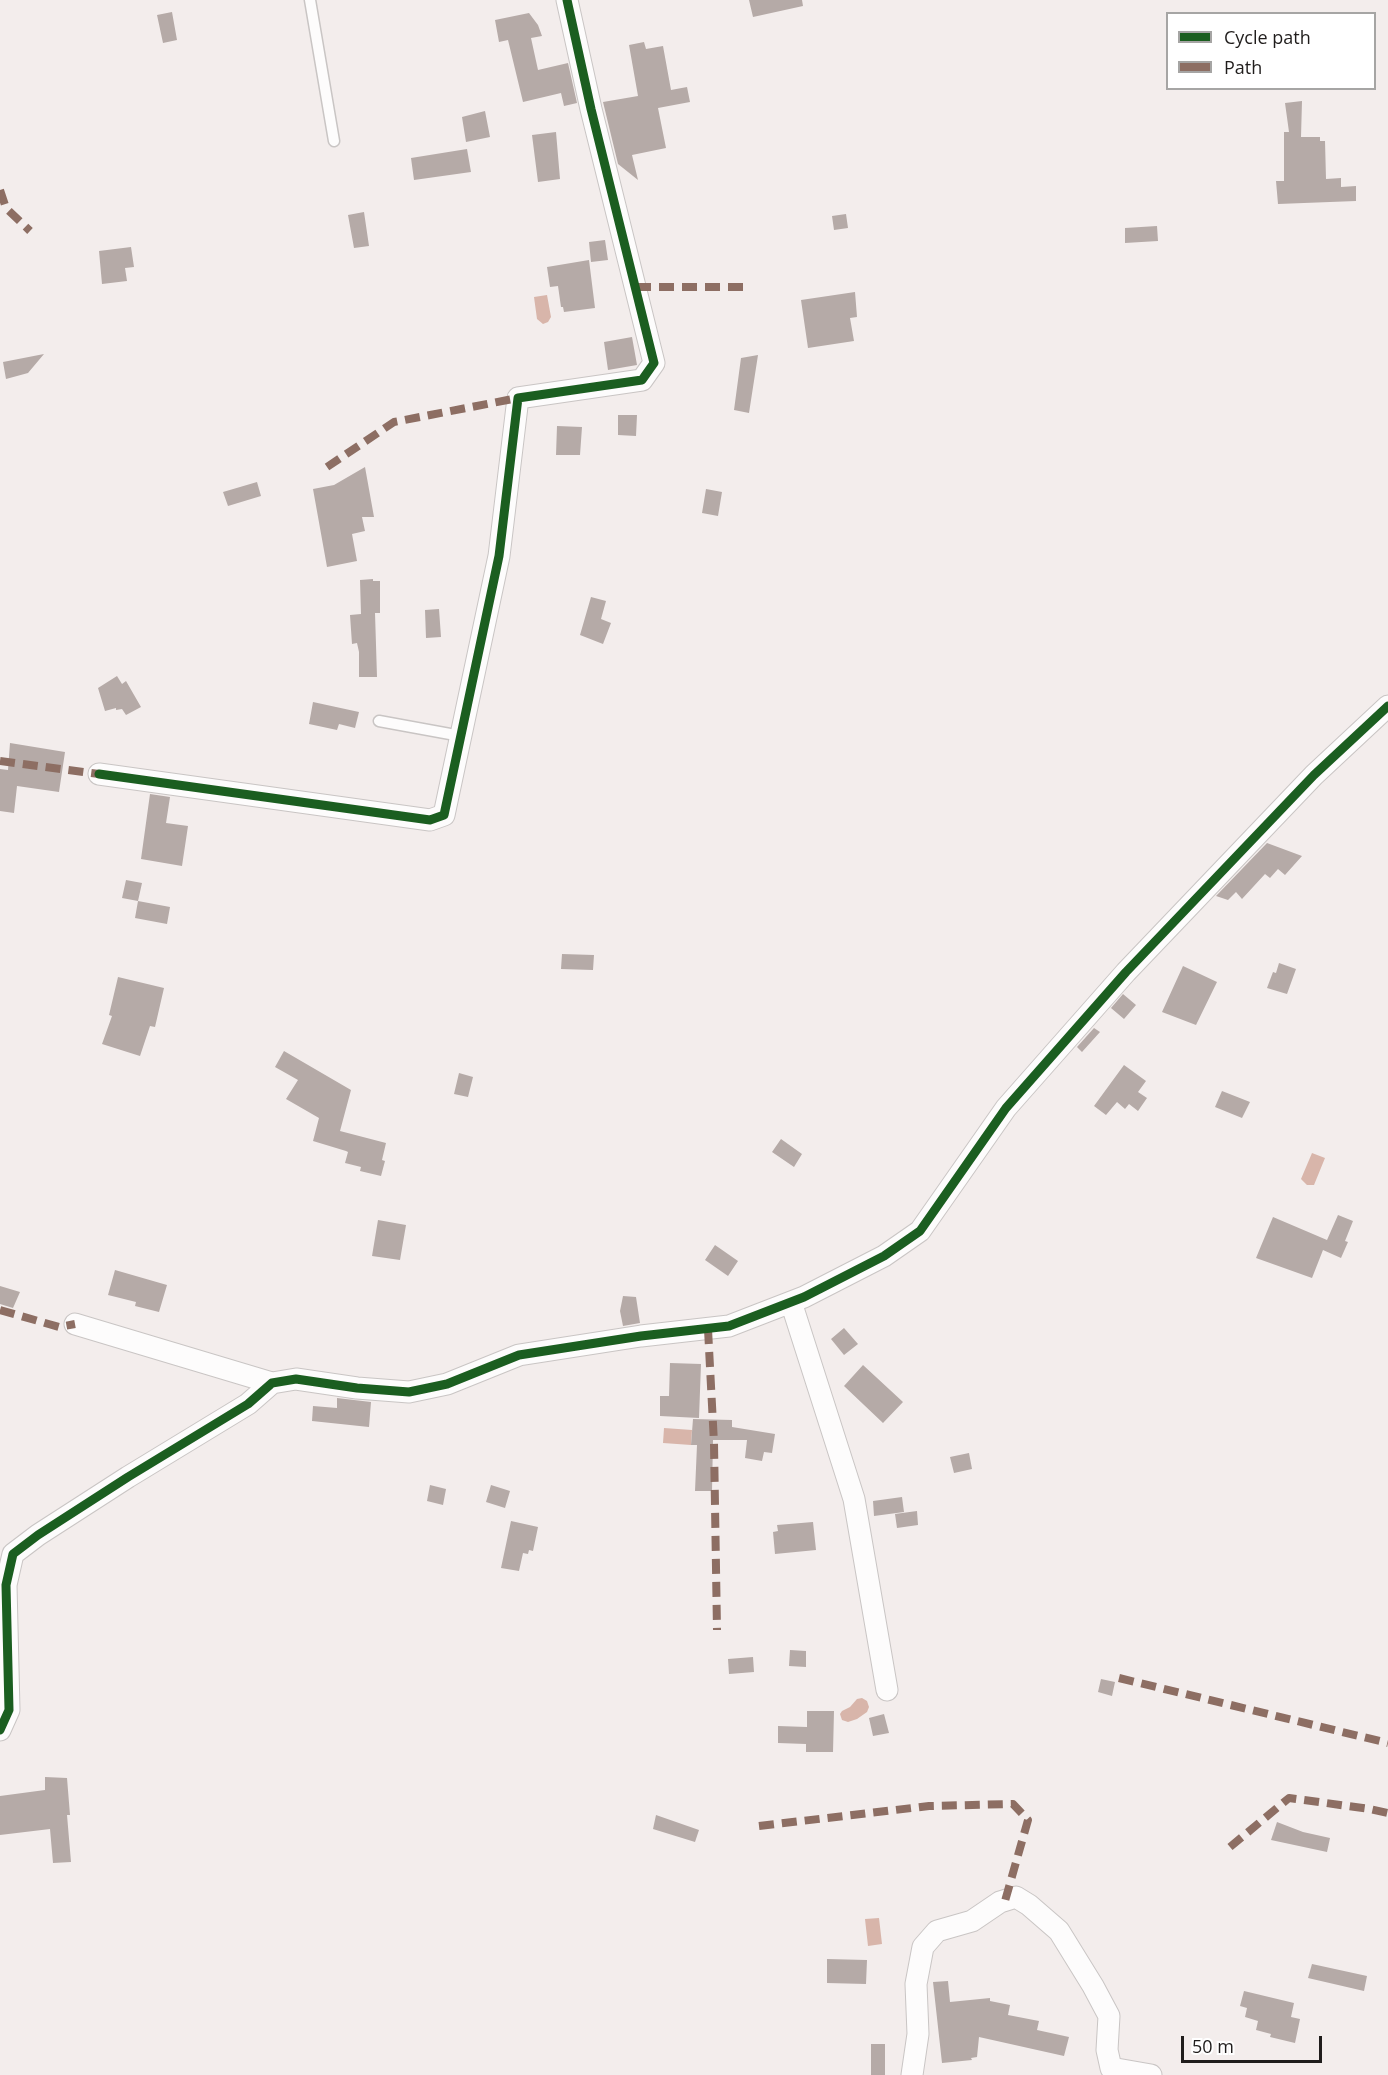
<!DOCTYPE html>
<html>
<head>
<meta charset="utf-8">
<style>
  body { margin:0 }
  #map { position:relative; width:1388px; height:2075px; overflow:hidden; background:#f3edec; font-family:"Open Sans",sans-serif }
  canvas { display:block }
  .legend { position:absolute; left:1166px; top:12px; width:210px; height:78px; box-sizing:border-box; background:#fff; border:2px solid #a6a5a4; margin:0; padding:8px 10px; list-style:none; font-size:18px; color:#201d1c }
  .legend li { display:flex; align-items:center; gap:12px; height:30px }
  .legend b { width:30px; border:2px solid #a6a5a4 }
  .scale { position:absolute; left:1181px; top:2036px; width:141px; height:27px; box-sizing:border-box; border:3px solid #201d1c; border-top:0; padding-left:8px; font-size:18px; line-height:21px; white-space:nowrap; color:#201d1c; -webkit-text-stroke:4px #fff; paint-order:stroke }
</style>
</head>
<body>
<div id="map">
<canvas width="1388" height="2075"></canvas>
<ul class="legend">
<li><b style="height:8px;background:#1b5e20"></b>Cycle path</li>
<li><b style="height:8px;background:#8d6e63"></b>Path</li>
</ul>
<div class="scale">50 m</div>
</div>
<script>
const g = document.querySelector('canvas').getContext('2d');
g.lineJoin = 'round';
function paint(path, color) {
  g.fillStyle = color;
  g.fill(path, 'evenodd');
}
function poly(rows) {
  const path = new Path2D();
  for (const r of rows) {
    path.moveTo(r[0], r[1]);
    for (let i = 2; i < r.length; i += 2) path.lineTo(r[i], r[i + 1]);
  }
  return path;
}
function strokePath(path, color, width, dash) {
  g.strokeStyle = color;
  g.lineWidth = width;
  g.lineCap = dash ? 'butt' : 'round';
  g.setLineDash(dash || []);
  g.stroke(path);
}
paint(poly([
  [547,295,551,317,548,322,543,324,537,319,534,297],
  [1312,1153,1325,1158,1314,1185,1307,1185,1301,1179],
  [664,1428,692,1430,691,1445,663,1443],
  [857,1699,862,1698,867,1701,869,1707,867,1712,857,1719,848,1722,842,1720,840,1714,842,1711,850,1707],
  [879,1918,882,1944,868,1946,865,1919]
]), '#d8b5aa');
paint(poly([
  [749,0,802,0,803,6,753,17],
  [172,12,177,40,163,43,157,15],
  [529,13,538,25,542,36,531,38,538,70,568,63,577,103,564,106,561,93,523,102,508,40,499,42,495,20],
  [644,42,646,49,663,46,671,90,687,87,690,102,658,108,666,148,632,155,638,180,618,164,603,102,638,96,629,45],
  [1302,101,1301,137,1320,137,1320,141,1325,141,1326,179,1341,178,1341,187,1356,186,1356,201,1278,204,1276,181,1284,181,1284,132,1289,132,1285,103],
  [485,111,490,137,466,142,462,117],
  [556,132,560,179,538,182,532,135],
  [467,149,471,172,414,180,411,158],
  [364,212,369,246,354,248,348,215],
  [846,214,848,228,834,230,832,216],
  [1157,226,1158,241,1125,243,1125,228],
  [605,240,608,260,591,262,589,242],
  [131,247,134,267,125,268,127,281,102,284,99,251],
  [589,260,595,308,564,312,563,307,561,307,558,286,550,287,547,267],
  [855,292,857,317,850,318,854,341,808,348,801,300],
  [632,337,637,365,608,370,604,342],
  [44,354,28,373,6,379,3,362],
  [758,355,749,413,734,410,741,358],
  [618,415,637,415,636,436,618,435],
  [557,426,582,427,580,455,556,455],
  [365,467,374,517,362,517,365,531,352,534,357,561,327,567,313,489,334,485],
  [257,482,261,496,228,506,223,492],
  [706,489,722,492,718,516,702,513],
  [373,579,373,581,380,581,380,613,375,613,377,677,359,677,359,652,357,643,352,644,350,615,361,614,360,580],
  [591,597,606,601,601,619,611,623,603,644,580,635],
  [439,609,441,637,426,638,425,610],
  [117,676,122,684,126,681,141,707,126,715,122,709,116,710,116,708,105,711,98,688],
  [313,702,359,712,355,728,339,724,337,730,309,724],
  [10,743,65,752,59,792,17,786,14,813,0,811,0,769,8,770],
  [150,794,170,797,166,823,188,826,182,866,141,859],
  [1267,843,1302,856,1285,875,1278,869,1270,878,1265,874,1242,899,1236,892,1228,900,1216,896],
  [126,880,142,883,138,901,122,898],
  [138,901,170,907,167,924,135,918],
  [562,954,594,955,593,970,561,969],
  [1279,963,1296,969,1287,994,1267,988,1273,972,1276,973],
  [1183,966,1217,982,1196,1025,1162,1012],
  [118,977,164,988,155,1027,150,1026,140,1056,102,1044,112,1016,109,1015],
  [1123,994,1136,1005,1124,1019,1111,1008],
  [1094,1028,1100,1032,1082,1052,1077,1047],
  [284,1051,351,1090,340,1131,386,1143,382,1160,385,1161,381,1176,360,1171,361,1167,345,1163,348,1152,346,1151,313,1141,319,1118,286,1099,298,1080,275,1067],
  [1124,1065,1146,1081,1138,1092,1147,1098,1138,1111,1129,1104,1125,1109,1117,1102,1106,1115,1094,1106],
  [459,1073,473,1077,468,1097,454,1094],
  [1222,1091,1250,1102,1242,1118,1215,1107],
  [781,1139,802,1154,794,1167,772,1152],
  [1338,1215,1353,1221,1345,1241,1348,1242,1341,1258,1323,1250,1312,1278,1256,1258,1273,1217,1327,1240],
  [378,1220,406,1225,400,1260,372,1256],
  [715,1245,738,1261,728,1276,705,1260],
  [115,1270,167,1285,159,1312,135,1306,136,1302,108,1295],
  [0,1286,20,1292,13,1308,0,1304],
  [623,1296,636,1297,640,1323,623,1326,620,1311],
  [844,1328,858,1344,844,1355,831,1339],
  [670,1363,701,1364,699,1418,660,1416,660,1396,669,1396],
  [863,1365,903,1402,883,1423,844,1386],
  [337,1398,371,1402,369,1427,312,1421,313,1406,337,1408],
  [693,1419,732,1420,732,1427,775,1434,772,1453,764,1452,762,1461,745,1458,747,1440,713,1440,712,1491,695,1491,697,1445,691,1445],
  [969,1453,972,1469,954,1473,950,1457],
  [430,1485,446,1489,443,1505,427,1501],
  [491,1485,510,1491,505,1508,486,1502],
  [902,1497,904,1512,874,1516,873,1501],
  [917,1511,918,1525,897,1528,895,1514],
  [511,1521,538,1527,533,1551,529,1550,528,1554,523,1553,519,1571,501,1568],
  [813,1522,816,1550,775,1554,773,1532,778,1531,777,1525],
  [790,1650,806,1651,806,1667,789,1666],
  [753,1657,754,1672,729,1674,728,1659],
  [1101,1679,1115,1682,1112,1696,1098,1692],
  [807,1711,834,1711,833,1752,806,1752,806,1744,778,1743,778,1726,807,1727],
  [884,1714,889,1733,873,1736,869,1718],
  [45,1777,67,1778,70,1815,67,1815,71,1862,53,1863,50,1829,0,1835,0,1796,45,1790],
  [656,1815,699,1830,695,1842,653,1829],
  [1277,1822,1303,1832,1330,1838,1327,1852,1271,1840],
  [827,1959,867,1960,866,1984,827,1983],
  [1312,1964,1367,1976,1364,1991,1308,1978],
  [948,1981,950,2002,990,1998,990,2001,1010,2005,1008,2015,1039,2021,1037,2030,1069,2037,1064,2056,979,2037,977,2057,971,2058,972,2060,942,2063,933,1982],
  [1244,1991,1294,2003,1291,2017,1300,2019,1295,2043,1270,2037,1271,2034,1256,2030,1258,2021,1245,2017,1247,2008,1240,2006],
  [871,2044,885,2044,885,2075,871,2075]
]), '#b5aaa7');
const lane = poly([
  [310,0,334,141],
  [379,721,461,736]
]);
const street = poly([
  [99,774,430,820,444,815,499,556,518,398,642,380,654,363,591,109,567,0],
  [791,1302,854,1499,887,1690],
  [75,1324,272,1383],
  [0,1730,9,1710,6,1585,13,1554,38,1535,128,1477,248,1404,272,1383,296,1379,357,1388,409,1392,447,1384,519,1355,641,1336,729,1326,804,1297,884,1256,920,1231,1006,1108,1126,972,1314,775,1388,706],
  [912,2075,918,2034,916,1984,923,1947,937,1931,972,1921,1000,1902,1016,1897,1029,1905,1059,1931,1093,1986,1109,2016,1107,2050,1111,2068,1151,2075]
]);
strokePath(lane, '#c9c5c4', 13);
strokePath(street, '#c9c5c4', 23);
strokePath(lane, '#fdfcfc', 10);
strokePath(street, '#fdfcfc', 21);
strokePath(poly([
  [0,190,6,208,30,231],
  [636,287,750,287],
  [327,467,394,422,518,398],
  [0,761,99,774],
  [0,1310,59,1327,75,1324],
  [708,1329,714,1443,717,1630],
  [1119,1678,1388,1743],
  [759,1826,929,1806,1013,1804,1028,1820,1005,1901],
  [1230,1847,1289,1798,1370,1809,1388,1813]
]), '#8d6e63', 8, [15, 8]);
strokePath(poly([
  [99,774,430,820,444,815,499,556,518,398,642,380,654,363,591,109,567,0],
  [0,1730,9,1710,6,1585,13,1554,38,1535,128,1477,248,1404,272,1383,296,1379,357,1388,409,1392,447,1384,519,1355,641,1336,729,1326,804,1297,884,1256,920,1231,1006,1108,1126,972,1314,775,1388,706]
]), '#1b5e20', 9);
</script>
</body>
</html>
